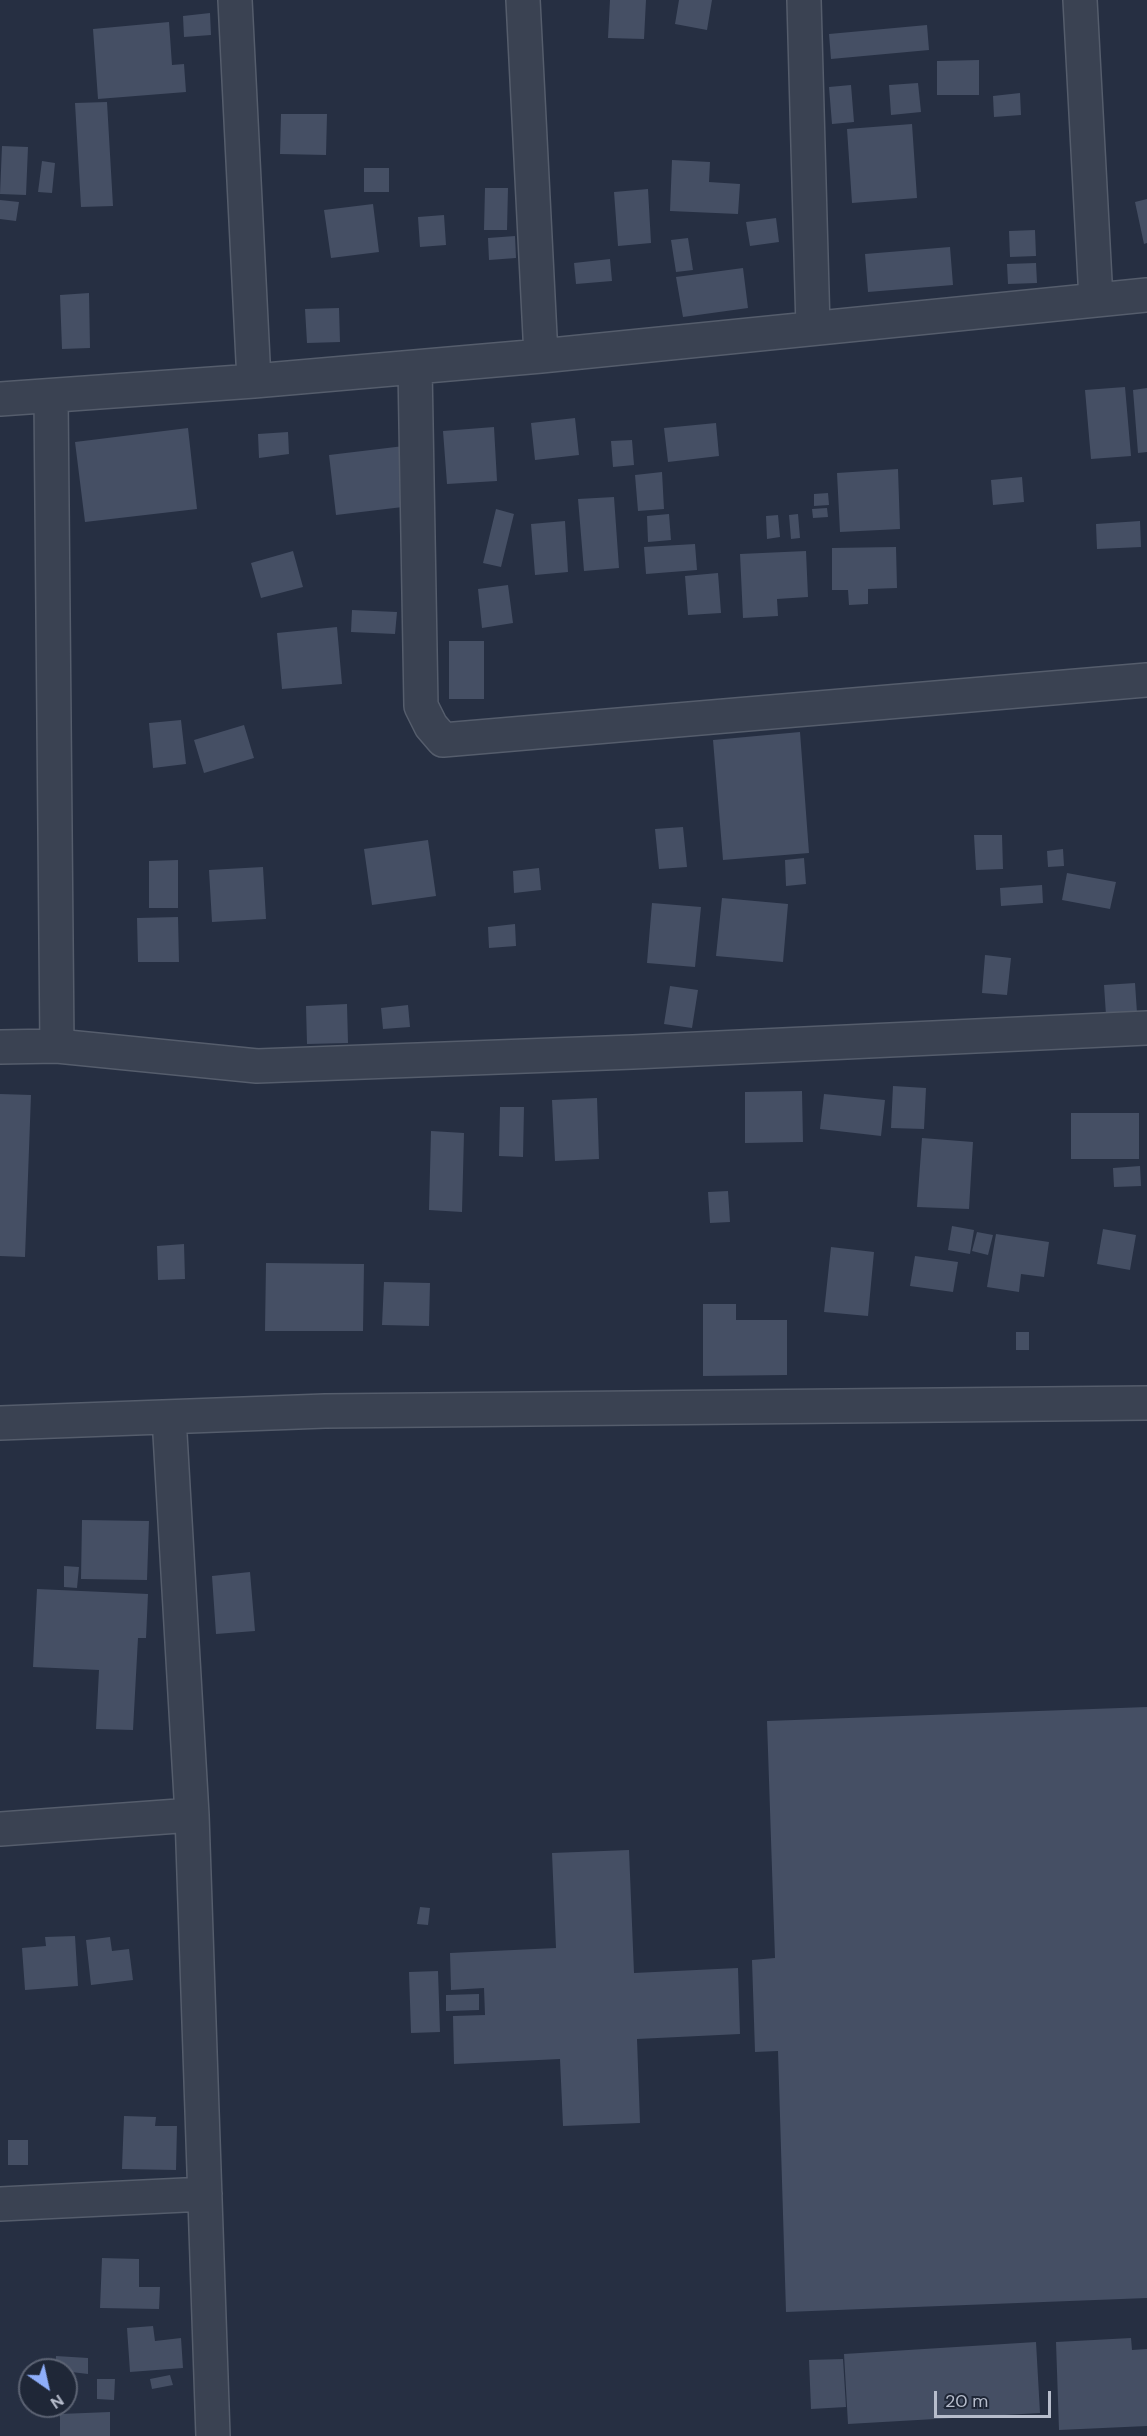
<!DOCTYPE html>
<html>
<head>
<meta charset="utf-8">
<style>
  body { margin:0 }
  #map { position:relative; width:1147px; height:2436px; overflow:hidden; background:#262f42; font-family:"DM Sans",sans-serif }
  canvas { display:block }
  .north { position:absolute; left:18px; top:2358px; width:60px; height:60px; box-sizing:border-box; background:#1f2737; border:2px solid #5c6373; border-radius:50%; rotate:146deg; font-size:16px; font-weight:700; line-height:24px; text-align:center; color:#b7bdcc }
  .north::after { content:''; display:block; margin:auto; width:21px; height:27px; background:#8eaefa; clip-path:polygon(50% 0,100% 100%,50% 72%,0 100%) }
  .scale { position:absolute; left:934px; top:2391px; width:117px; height:27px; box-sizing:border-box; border:3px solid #b7bdcc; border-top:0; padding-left:8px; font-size:18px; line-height:21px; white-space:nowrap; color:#b7bdcc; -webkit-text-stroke:4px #1f2737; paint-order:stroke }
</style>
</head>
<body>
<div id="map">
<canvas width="1147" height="2436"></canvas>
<div class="north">N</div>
<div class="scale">20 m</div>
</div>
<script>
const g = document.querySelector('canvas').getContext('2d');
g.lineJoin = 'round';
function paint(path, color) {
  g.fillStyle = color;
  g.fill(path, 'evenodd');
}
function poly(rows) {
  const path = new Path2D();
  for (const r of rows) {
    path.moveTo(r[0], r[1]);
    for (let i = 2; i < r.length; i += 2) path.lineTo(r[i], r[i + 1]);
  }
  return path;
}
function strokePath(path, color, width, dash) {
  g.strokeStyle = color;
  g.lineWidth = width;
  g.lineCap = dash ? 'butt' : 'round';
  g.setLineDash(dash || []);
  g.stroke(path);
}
paint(poly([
  [610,0,646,0,644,39,608,38],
  [679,0,712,0,707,30,675,24],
  [210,13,211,35,184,37,183,16],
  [169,22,172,65,184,64,186,92,98,99,93,29],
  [927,25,929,50,831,59,829,34],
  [979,60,979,95,937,95,937,61],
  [918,83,921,112,891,115,889,85],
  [851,85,854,122,832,124,829,87],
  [1020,93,1021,115,994,117,993,96],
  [107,102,113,206,81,207,75,103],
  [281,114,327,114,326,155,280,154],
  [912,124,917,198,852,203,847,129],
  [2,146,28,147,26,195,0,194],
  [672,160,710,162,709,182,740,184,738,214,670,211],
  [42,161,55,163,52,193,38,192],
  [364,168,389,168,389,192,364,192],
  [485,188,508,188,507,230,484,230],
  [648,189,651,243,618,246,614,192],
  [1147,199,1147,243,1144,244,1135,202],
  [0,200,19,202,16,221,0,219],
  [373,204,379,252,331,258,324,210],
  [444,215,446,245,420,247,418,217],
  [776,218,779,242,750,246,746,222],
  [1035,230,1036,256,1010,257,1009,231],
  [515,236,516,258,489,260,488,238],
  [688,238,693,270,676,272,671,240],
  [950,247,953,285,868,292,865,254],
  [610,259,612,281,576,284,574,263],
  [1036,263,1037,283,1008,284,1007,264],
  [743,268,748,308,683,317,676,277],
  [89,293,90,348,62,349,60,295],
  [339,308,340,342,307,343,305,309],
  [1125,387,1131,456,1091,459,1085,390],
  [1147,388,1147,452,1138,453,1133,390],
  [575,418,579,455,535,460,531,423],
  [716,423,719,456,668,462,664,428],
  [494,427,497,481,447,484,443,431],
  [188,428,197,509,85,522,75,442],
  [288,432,289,454,259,458,258,434],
  [632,440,634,465,613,467,611,441],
  [404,446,411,506,336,515,329,455],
  [898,469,900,529,840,532,837,473],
  [662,472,664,509,638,511,635,475],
  [1022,477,1024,502,993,505,991,480],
  [828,493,829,505,814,506,814,494],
  [614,497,619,568,584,571,578,499],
  [827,508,828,517,813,518,812,509],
  [496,509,514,514,501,567,483,563],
  [669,514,671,540,648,542,647,516],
  [798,514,800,538,791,539,789,515],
  [778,515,780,537,767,539,766,516],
  [565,521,568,572,535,575,531,524],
  [1140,521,1141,547,1097,549,1096,524],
  [695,544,697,570,646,574,644,547],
  [896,547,897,588,868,589,868,604,849,605,848,590,832,590,832,548],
  [293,551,303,587,261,598,251,563],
  [806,551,808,597,777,599,778,616,743,618,740,554],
  [718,573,721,613,688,615,685,576],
  [508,585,513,623,482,628,478,589],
  [352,610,397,612,395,634,351,632],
  [337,627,342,684,282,689,277,633],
  [449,641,484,641,484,699,449,699],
  [181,720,186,764,153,768,149,723],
  [244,725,254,758,204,773,194,740],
  [800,732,809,853,723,860,713,740],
  [683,827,687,867,659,869,655,829],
  [974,835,1002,835,1003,869,976,870],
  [428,840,436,896,372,905,364,849],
  [1063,849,1064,866,1048,867,1047,851],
  [804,858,806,884,786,886,785,860],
  [178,860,178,908,149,908,149,861],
  [263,867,266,919,212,922,209,870],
  [539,868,541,890,514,893,513,871],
  [1067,873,1116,882,1110,909,1062,900],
  [1042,885,1043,903,1001,906,1000,888],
  [722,898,788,904,783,962,716,956],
  [652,903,701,907,695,967,647,963],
  [178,917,179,962,138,962,137,918],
  [515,924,516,946,489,948,488,927],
  [985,955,1011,958,1007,995,982,993],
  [1135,983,1137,1013,1106,1015,1104,985],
  [670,986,698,990,692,1028,664,1024],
  [347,1004,348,1043,307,1044,306,1006],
  [408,1005,410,1027,383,1029,381,1008],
  [893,1086,926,1088,924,1129,891,1128],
  [802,1091,803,1142,745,1143,745,1092],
  [0,1094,31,1095,25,1257,0,1256],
  [824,1094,885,1100,881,1136,820,1129],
  [597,1098,599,1159,555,1161,552,1100],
  [500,1107,524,1107,523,1157,499,1156],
  [1071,1113,1139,1113,1139,1159,1071,1159],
  [431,1131,464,1133,462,1212,429,1210],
  [922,1138,973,1142,969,1209,917,1207],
  [1140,1166,1141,1186,1114,1187,1113,1168],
  [728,1191,730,1222,710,1223,708,1192],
  [952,1226,974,1230,970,1254,948,1250],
  [1103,1229,1136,1235,1130,1270,1097,1264],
  [977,1232,993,1235,988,1255,972,1251],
  [996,1234,1049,1242,1044,1277,1021,1274,1019,1292,987,1287],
  [184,1244,185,1279,158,1280,157,1246],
  [831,1247,874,1252,868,1316,824,1312],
  [915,1256,958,1262,953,1292,910,1286],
  [266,1263,364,1264,363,1331,265,1331],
  [384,1282,430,1283,429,1326,382,1325],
  [703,1304,736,1304,736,1320,787,1320,787,1375,703,1376],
  [1016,1332,1029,1332,1029,1350,1016,1350],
  [82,1520,149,1521,147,1580,81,1579],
  [64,1566,79,1567,77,1588,64,1587],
  [250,1572,255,1631,216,1634,212,1576],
  [37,1589,148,1594,146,1638,138,1638,133,1730,96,1729,99,1670,33,1667],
  [1147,1707,1147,2298,786,2312,778,2051,755,2052,752,1960,775,1958,767,1721],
  [629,1850,634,1973,738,1968,740,2034,637,2039,640,2123,563,2126,560,2059,454,2064,453,2016,485,2015,484,1988,451,1990,450,1953,556,1948,552,1853],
  [420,1907,430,1908,428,1925,417,1924],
  [75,1936,78,1986,25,1990,22,1948,46,1946,45,1937],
  [110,1937,112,1951,129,1949,133,1980,91,1985,86,1940],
  [438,1971,440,2032,411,2033,409,1972],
  [479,1994,479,2010,446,2011,446,1995],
  [124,2116,156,2117,155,2126,177,2126,176,2170,122,2169],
  [8,2140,28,2140,28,2165,8,2165],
  [102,2258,139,2259,139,2287,160,2287,159,2309,100,2308],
  [153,2326,155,2341,181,2338,183,2368,130,2372,127,2328],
  [1131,2338,1132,2350,1147,2349,1147,2426,1059,2430,1056,2342],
  [1036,2342,1040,2413,848,2424,844,2354],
  [56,2356,88,2358,88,2374,55,2370],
  [843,2359,846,2407,811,2409,809,2360],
  [170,2375,173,2385,152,2389,150,2379],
  [97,2379,115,2379,114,2400,97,2399],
  [110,2412,110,2436,60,2436,60,2414]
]), '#454f64');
const minor = poly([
  [235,0,254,381],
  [523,0,541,356],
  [804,0,813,328],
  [1080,0,1096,300],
  [415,367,421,706,431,726,443,740,1147,680],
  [51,396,57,1046],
  [0,399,254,381,541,356,1147,295],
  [0,1047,57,1046,257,1066,633,1052,1147,1028],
  [169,1417,192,1815,213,2436],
  [0,1423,325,1411,1147,1403],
  [0,1829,192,1815],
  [0,2204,205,2194]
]);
strokePath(minor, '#555d6c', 36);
strokePath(minor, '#3a4252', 33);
</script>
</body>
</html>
